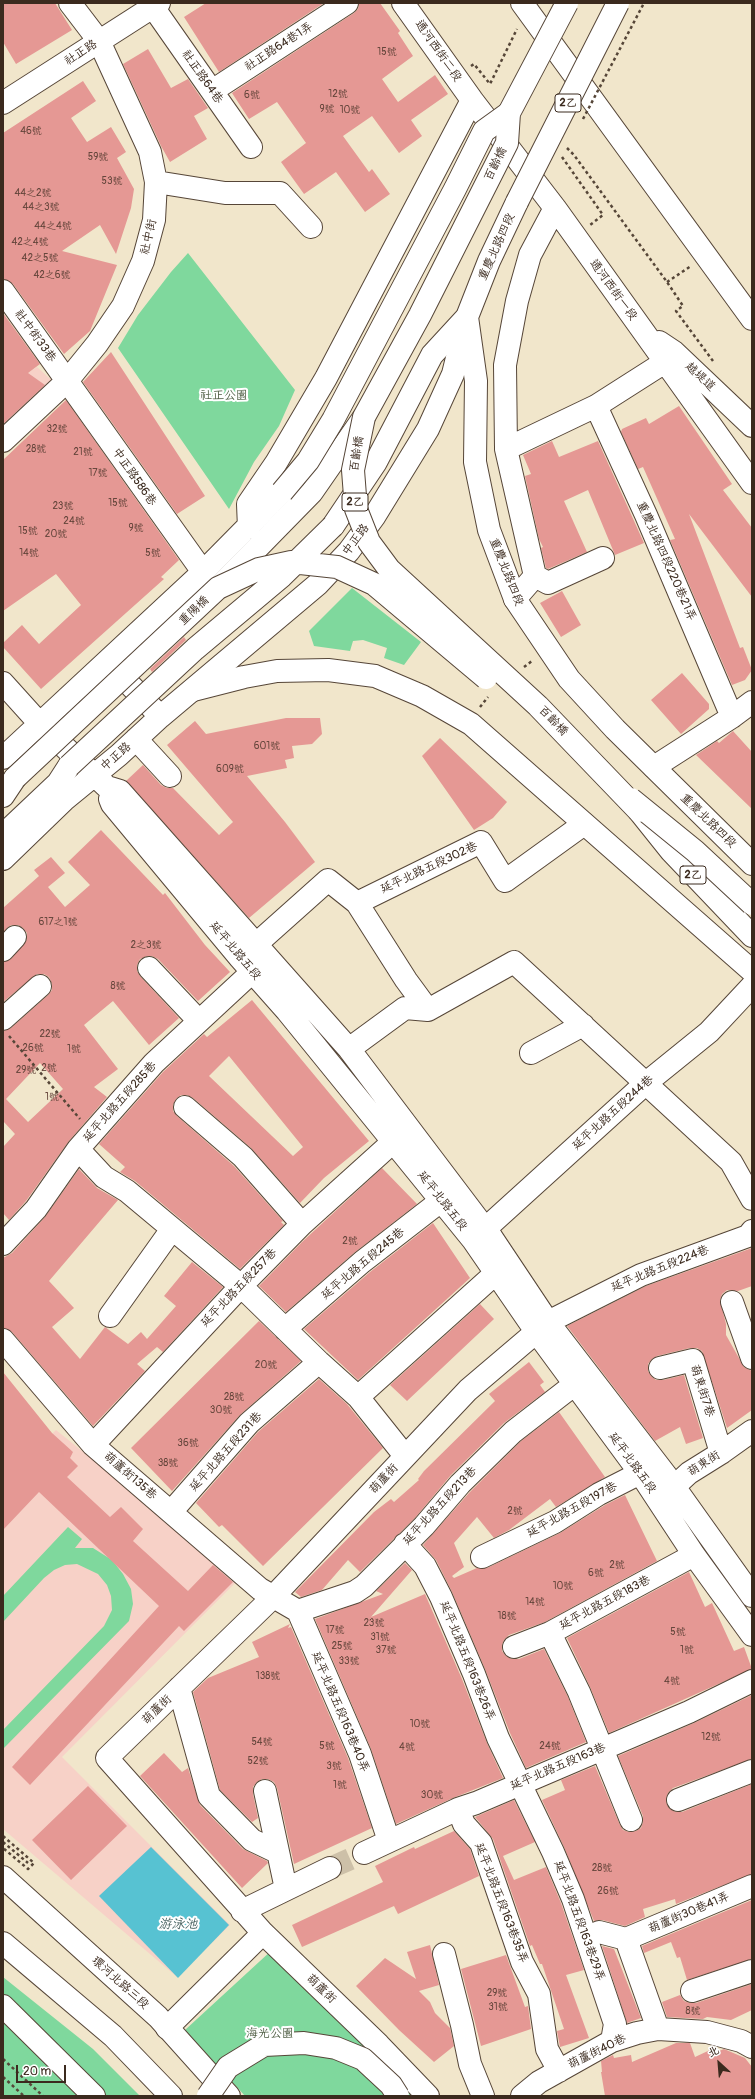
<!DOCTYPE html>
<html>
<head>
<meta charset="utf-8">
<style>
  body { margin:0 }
  #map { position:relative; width:755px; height:2099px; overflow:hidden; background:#f1e6cb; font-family:Pangolin,"LXGW WenKai TC",sans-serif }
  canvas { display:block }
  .frame { position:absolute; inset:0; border:4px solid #3b2a1e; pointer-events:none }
  .north { position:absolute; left:699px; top:2043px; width:40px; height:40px; -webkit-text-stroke:3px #fff; paint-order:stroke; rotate:334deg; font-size:11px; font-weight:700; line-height:16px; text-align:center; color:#3b2a1e }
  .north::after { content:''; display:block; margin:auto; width:14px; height:18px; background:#3b2a1e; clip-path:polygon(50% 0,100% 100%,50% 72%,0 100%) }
  .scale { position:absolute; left:16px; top:2065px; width:50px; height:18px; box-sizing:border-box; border:2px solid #3b2a1e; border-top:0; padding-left:5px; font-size:12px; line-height:14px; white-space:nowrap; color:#3b2a1e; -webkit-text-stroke:3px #fff; paint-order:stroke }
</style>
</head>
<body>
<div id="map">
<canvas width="755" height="2099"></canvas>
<div class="frame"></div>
<div class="north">北</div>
<div class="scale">20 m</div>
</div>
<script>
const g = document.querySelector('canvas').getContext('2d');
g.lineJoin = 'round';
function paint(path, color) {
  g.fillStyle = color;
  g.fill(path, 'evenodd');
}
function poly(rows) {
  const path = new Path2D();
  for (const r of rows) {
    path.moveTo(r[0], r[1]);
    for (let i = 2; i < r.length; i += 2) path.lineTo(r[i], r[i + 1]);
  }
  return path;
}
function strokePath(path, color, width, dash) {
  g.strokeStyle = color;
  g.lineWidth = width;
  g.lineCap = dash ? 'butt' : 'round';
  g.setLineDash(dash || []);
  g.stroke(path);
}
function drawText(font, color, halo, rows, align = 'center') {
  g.font = font + ' Pangolin,"LXGW WenKai TC",sans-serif';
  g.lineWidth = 4;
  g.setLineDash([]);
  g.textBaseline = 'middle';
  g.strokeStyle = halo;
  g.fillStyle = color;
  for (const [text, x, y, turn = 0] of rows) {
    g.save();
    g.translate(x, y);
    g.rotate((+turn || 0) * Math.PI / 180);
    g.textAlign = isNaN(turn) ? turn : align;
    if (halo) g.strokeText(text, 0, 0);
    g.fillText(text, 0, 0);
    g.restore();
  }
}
paint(poly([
  [37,367,58,386,3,432,3,389],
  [56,1430,240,1578,62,1757,230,1925,177,1977,3,1829,3,1482]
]), '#f7d1c7');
paint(poly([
  [188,253,295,390,279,426,254,462,229,509,118,348,138,315,171,272],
  [352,588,421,642,404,665,384,658,387,648,363,640,353,641,350,651,314,646,309,631],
  [68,1527,82,1539,75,1548,93,1548,112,1560,123,1574,131,1589,133,1604,129,1621,3,1749,3,1730,104,1626,112,1610,111,1596,107,1585,98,1574,77,1564,65,1565,54,1570,44,1578,3,1622,3,1596],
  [272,1950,413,2096,245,2096,185,2030],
  [3,1977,93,2049,140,2096,3,2096]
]), '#7fd89d');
paint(poly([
  [151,1847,229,1925,178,1978,99,1896]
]), '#57c2d2');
paint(poly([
  [3,3,55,3,72,30,16,64,3,42],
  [206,3,324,3,219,72,184,17],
  [359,3,380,3,400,31,398,33,413,56,382,79,398,102,435,75,448,94,411,120,422,136,399,153,372,116,343,136,369,172,372,169,390,194,365,212,336,172,304,194,281,162,306,143,277,102,249,119,232,93,354,13,358,9],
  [148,49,171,88,188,79,208,108,194,116,207,139,170,162,161,146,123,64],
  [83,81,96,101,71,118,87,142,111,127,126,152,117,158,134,189,131,208,116,254,100,225,62,251,117,265,90,331,64,354,13,284,3,279,3,133],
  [3,313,40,364,28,373,45,385,3,424],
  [111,352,205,496,177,514,83,382],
  [66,400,179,560,161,577,164,579,41,689,3,647,3,643,22,625,39,644,81,605,56,574,3,611,3,460],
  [679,406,732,484,723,490,752,528,752,597,689,514,740,648,743,647,752,670,745,680,732,685,670,540,675,539,643,467,638,469,621,432,622,429,646,418,649,424],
  [552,441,559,457,598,441,644,543,615,555,588,490,564,501,587,552,548,569,546,568,541,548,543,547,539,539,525,476,531,474,523,455],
  [562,591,581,625,561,637,540,603],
  [184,637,186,640,152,672,150,669],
  [682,673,709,704,709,709,681,734,651,700],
  [286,718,320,718,322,734,312,744,292,746,294,758,285,760,287,768,247,776,285,822,315,862,249,918,126,781,143,765,161,785,167,788,173,788,219,835,233,822,167,745,195,721,206,734],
  [733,731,752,752,752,809,696,755,717,741,719,743],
  [440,738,507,802,493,818,474,830,422,756],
  [101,830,163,895,165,893,205,945,230,972,198,1001,158,959,152,956,147,956,140,959,137,965,137,971,140,976,179,1018,149,1045,113,1001,84,1025,118,1069,94,1087,107,1097,69,1141,26,1201,9,1220,3,1213,3,1147,15,1134,3,1121,3,1031,11,1028,48,995,52,990,52,984,49,977,44,974,37,974,3,1002,3,962,12,958,27,939,27,933,23,928,18,925,11,925,3,932,3,908,39,876,34,870,51,857,65,873,48,887,65,907,90,885,68,862],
  [40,1063,63,1089,28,1122,6,1099],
  [252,1000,369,1141,324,1178,300,1203,251,1148,193,1098,187,1095,181,1095,176,1099,173,1105,173,1111,177,1116,234,1166,283,1221,281,1222,284,1225,240,1269,135,1181,120,1172,125,1167,99,1144,163,1072,204,1034,207,1037],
  [229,1056,303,1147,293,1156,209,1076],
  [382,1168,417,1204,354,1253,286,1312,259,1286,302,1242],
  [79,1169,97,1188,118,1200,49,1281,74,1308,52,1327,80,1359,105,1327,128,1344,141,1332,147,1339,176,1306,164,1296,192,1262,223,1287,163,1352,157,1347,137,1364,145,1371,93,1426,12,1332,3,1328,3,1258,12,1253,45,1217],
  [433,1223,470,1278,358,1380,304,1329,370,1272],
  [752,1248,752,1286,738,1291,727,1290,722,1294,720,1300,726,1324,726,1335,744,1367,752,1371,752,1410,727,1428,702,1351,697,1348,690,1348,657,1356,652,1359,648,1364,648,1371,651,1376,656,1380,663,1380,684,1375,703,1438,686,1444,680,1427,655,1441,567,1326,646,1286],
  [480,1304,494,1319,407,1401,390,1385],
  [259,1321,301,1361,240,1415,172,1491,131,1448],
  [529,1362,544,1382,540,1385,545,1392,504,1423,451,1475,415,1518,360,1572,348,1560,322,1590,301,1597,295,1592,374,1512,391,1499,394,1502,419,1480,418,1479,424,1471,495,1401,489,1394],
  [3,1372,52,1433,73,1452,70,1458,78,1466,67,1477,110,1517,121,1507,143,1529,133,1541,188,1591,213,1565,233,1582,184,1631,179,1626,30,1785,12,1767,159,1606,39,1492,3,1530],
  [319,1379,347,1404,383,1448,263,1566,222,1525,219,1527,196,1503,258,1432],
  [559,1412,605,1477,556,1507,550,1499,509,1530,494,1538,477,1517,454,1543,464,1567,452,1576,454,1578,477,1568,487,1568,560,1533,605,1505,625,1495,657,1561,545,1622,509,1635,504,1640,502,1645,502,1651,506,1656,512,1659,519,1659,544,1649,568,1697,586,1742,526,1768,510,1733,485,1669,452,1592,436,1560,423,1545,469,1493,521,1441],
  [405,1563,412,1570,371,1617,425,1594,462,1679,487,1743,503,1778,453,1798,396,1824,371,1749,315,1619,383,1594,376,1591],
  [689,1572,705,1607,712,1603,734,1651,744,1647,752,1669,609,1733,590,1687,567,1638],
  [290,1624,288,1628,291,1627,348,1758,372,1828,294,1864,277,1788,274,1782,268,1779,262,1779,257,1782,253,1787,253,1794,258,1818,252,1822,220,1790,193,1692,208,1678,259,1657,252,1642],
  [752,1695,752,1759,673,1788,668,1793,666,1799,667,1805,670,1809,676,1812,682,1812,752,1784,752,1874,676,1904,675,1899,643,1909,645,1917,625,1926,602,1920,594,1921,564,1847,542,1800,565,1790,561,1780,595,1766,620,1825,623,1830,629,1832,636,1831,641,1828,643,1822,643,1816,618,1756,694,1723],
  [164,1753,182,1772,188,1768,200,1805,243,1849,267,1861,268,1863,242,1888,140,1776],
  [88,1786,127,1826,71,1880,32,1840],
  [514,1800,535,1842,503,1856,514,1880,546,1867,561,1903,584,1970,566,1975,589,2038,560,2047,557,2031,564,2029,542,1964,540,1964,532,1945,530,1946,493,1839,475,1817],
  [454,1831,470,1849,479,1876,398,1914,394,1906,302,1947,292,1925,383,1882,375,1866,414,1847,415,1849],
  [752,1900,752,1959,687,1980,680,1957,677,1958,671,1942,644,1953,642,1946],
  [430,1945,439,1985,419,1991,430,2002,435,2013,450,2028,454,2046,434,2062,399,2030,356,1986,385,1958,416,1979,407,1952],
  [602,1946,614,1949,641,2018,627,2023],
  [506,1955,525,2007,528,2006,531,2029,481,2046,461,1969],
  [752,1984,752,2010,731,2020,707,2017,703,2019,667,2017,662,2002,680,1995,684,2001,690,2003,696,2003],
  [676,2043,690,2043,695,2057,710,2050,712,2054,724,2049,745,2058,752,2067,752,2096,605,2096,601,2072,602,2072,601,2061,613,2055,614,2058,631,2055,632,2062]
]), '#e59894');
strokePath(poly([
  [330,1868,364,1853]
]), '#cdc0a8', 22, [22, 11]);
const minor = poly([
  [403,3,472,100,555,208,752,483],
  [522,3,752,319],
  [153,7,251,147],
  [212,91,347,3],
  [3,103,159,3],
  [156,182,225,193,280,193,311,227],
  [3,291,203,572],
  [659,342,674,352,752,426],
  [596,406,646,515,732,717],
  [3,441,67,381,97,344,123,306,143,261,154,220,156,182,150,152,99,41,70,3],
  [506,449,596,406,665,362],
  [249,528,248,504,276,463,326,378,472,100],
  [535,576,548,583,603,558],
  [515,599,535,576,506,449,505,365,517,301,530,255,555,208],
  [109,663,156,712],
  [3,683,40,724,107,787,120,791,349,1049,492,1238,548,1322,665,1474,752,1596],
  [136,739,170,776],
  [3,758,203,572,282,492],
  [654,767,732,717,752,702],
  [110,799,112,804,240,958,287,1011,473,1240,537,1333,640,1473,694,1555,752,1635],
  [3,859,64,800,119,755,160,717,318,584,349,551,374,517,428,429,453,374,467,317],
  [357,903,481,842,505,881,584,824],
  [3,950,15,937],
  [244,955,328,880,357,903,406,980,428,1010],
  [149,968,199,1021],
  [3,1019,40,986],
  [349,1049,405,1008,428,1010,514,962,731,1162,752,1199],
  [531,1053,583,1025],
  [185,1107,243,1157,302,1224],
  [78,1149,104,1177,127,1191,241,1286,319,1362,358,1397,405,1456],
  [474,1239,646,1083,709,1032,752,986],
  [3,1244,36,1209,78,1149,154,1063,263,962],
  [732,1302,752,1358],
  [110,1316,172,1229],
  [285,1329,362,1262,442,1200],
  [3,1340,93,1445,260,1589,298,1611,360,1754,389,1841],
  [660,1368,693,1360,721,1453],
  [358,1397,496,1273],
  [93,1445,241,1286,302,1224,394,1141],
  [663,1497,689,1473,721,1453,752,1431],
  [171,1512,249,1423,319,1362],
  [405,1544,425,1566,441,1597,474,1674,498,1738,553,1852,573,1899,615,2024,612,2041],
  [482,1557,555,1522,599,1494,652,1467],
  [298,1611,355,1592,364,1586,424,1526,460,1484,513,1432,575,1384],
  [550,1633,579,1692,631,1820],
  [514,1647,550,1633,694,1555],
  [179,1688,209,1796,252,1840,277,1852],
  [265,1791,286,1889],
  [678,1800,752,1771],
  [458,1809,464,1824,481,1843,522,1962,539,1994,547,2049,559,2071],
  [364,1853,458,1809,476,1803,689,1712,752,1681],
  [242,1911,330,1868],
  [599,1932,626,1939,658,2029],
  [626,1939,752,1886],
  [444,1954,462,2025,470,2064,483,2096],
  [692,1991,752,1971],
  [167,2028,263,1933],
  [428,2096,379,2045,263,1933,107,1758,272,1598,468,1390,548,1322,641,1275,748,1236,752,1231],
  [522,2096,539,2082,612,2041,637,2033,658,2029,707,2032,741,2041,752,2047]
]);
const major = poly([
  [517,202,489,261,467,317,476,381,475,462,489,530,515,599,569,679,615,729,752,864],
  [333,526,376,462,432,355,467,317],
  [218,588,312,492,364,417],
  [193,690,244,677,277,671,328,670,375,676,422,696,471,724,752,971],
  [3,796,15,778],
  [639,811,671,851,752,936],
  [3,835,58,783,69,766],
  [3,1877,158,2017,229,2096],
  [3,1943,113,2036,171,2096]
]);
const highway = poly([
  [3,2006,94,2096]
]);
strokePath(minor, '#564638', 24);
strokePath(major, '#564638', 24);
strokePath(highway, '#564638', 24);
strokePath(poly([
  [471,66,474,64,490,84,517,29],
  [567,148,574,155,667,282,683,306,676,311,713,361],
  [562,157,603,215,590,225],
  [667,282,691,266],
  [524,667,532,661],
  [480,707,488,697],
  [9,1036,80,1119],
  [3,1836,34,1863,28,1869,3,1848],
  [3,1842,28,1863],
  [3,2059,43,2096],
  [3,2077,24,2096]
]), '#564638', 2.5, [3, 3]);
strokePath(minor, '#fff', 22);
strokePath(major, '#fff', 22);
strokePath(highway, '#fff', 22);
const minorBridge = poly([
  [282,492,308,461,333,420,455,189,484,131,509,113]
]);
const majorBridge = poly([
  [567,3,509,113,507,143,420,315,364,417,353,470,356,509,369,542,389,569,538,706,639,811],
  [517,202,618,3],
  [69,766,195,649,282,576,333,526],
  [15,778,218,588,259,569,291,562,337,567,374,584,486,678],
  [631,799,695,851,752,904]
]);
const highwayBridge = poly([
  [208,2096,228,2067,264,2045,304,2043,336,2048,363,2059,391,2085,398,2096]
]);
strokePath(minorBridge, '#564638', 24, []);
strokePath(majorBridge, '#564638', 24, []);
strokePath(highwayBridge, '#564638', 24, []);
strokePath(poly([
  [583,119,644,3]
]), '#564638', 2.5, [3, 3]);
strokePath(minorBridge, '#fff', 22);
strokePath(majorBridge, '#fff', 22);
strokePath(highwayBridge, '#fff', 22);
drawText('10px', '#66463c', null, [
  ["15號",387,52],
  ["12號",338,94],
  ["6號",252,95],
  ["9號",327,109],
  ["10號",350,110],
  ["46號",31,131],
  ["59號",98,157],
  ["53號",112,181],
  ["44之2號",33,193],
  ["44之3號",41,207],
  ["44之4號",53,226],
  ["42之4號",30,242],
  ["42之5號",40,258],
  ["42之6號",52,275],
  ["32號",57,429],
  ["28號",36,449],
  ["21號",83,452],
  ["17號",98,473],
  ["15號",118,503],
  ["23號",63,506],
  ["24號",74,521],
  ["9號",136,528],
  ["15號",28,531],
  ["20號",56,534],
  ["14號",29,553],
  ["5號",153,553],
  ["601號",267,746],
  ["609號",230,769],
  ["617之1號",58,922],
  ["2之3號",146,945],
  ["8號",118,986],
  ["22號",50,1034],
  ["26號",33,1048],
  ["1號",74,1049],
  ["2號",49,1068],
  ["29號",26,1070],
  ["1號",52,1097],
  ["2號",350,1241],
  ["20號",266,1365],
  ["28號",234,1397],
  ["30號",221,1410],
  ["36號",188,1443],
  ["38號",168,1463],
  ["2號",515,1511],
  ["2號",617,1565],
  ["6號",596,1573],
  ["10號",563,1586],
  ["14號",535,1602],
  ["18號",507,1616],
  ["23號",374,1623],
  ["17號",335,1630],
  ["5號",678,1632],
  ["31號",380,1637],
  ["25號",342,1646],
  ["37號",386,1650],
  ["1號",687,1650],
  ["33號",349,1661],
  ["138號",268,1676],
  ["4號",672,1681],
  ["10號",420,1724],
  ["12號",711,1737],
  ["54號",262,1742],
  ["5號",327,1746],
  ["24號",550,1746],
  ["4號",407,1747],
  ["52號",258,1761],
  ["3號",334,1766],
  ["1號",340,1785],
  ["30號",432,1795],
  ["28號",602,1868],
  ["26號",608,1891],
  ["29號",497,1993],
  ["31號",498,2007],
  ["8號",693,2011]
]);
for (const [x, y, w] of [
  [568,103,26],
  [355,502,26],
  [693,875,26]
]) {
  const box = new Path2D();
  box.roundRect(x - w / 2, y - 9, w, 18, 3);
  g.fillStyle = '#fff';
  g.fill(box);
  strokePath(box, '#3b2a1e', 1);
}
drawText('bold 11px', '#3b2a1e', null, [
  ["2乙",568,103],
  ["2乙",355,502],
  ["2乙",693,875]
]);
drawText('12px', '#3b2a1e', '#fff', [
  ["社正路64巷1弄",279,47,-33],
  ["通河西街二段",438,51,55],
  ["社正路",81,53,-33],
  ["社正路64巷",202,77,55],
  ["百齡橋",496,164,-64],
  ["社中街",149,237,-77],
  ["重慶北路四段",497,247,-66],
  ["通河西街一段",613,290,54],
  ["社中街33巷",35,336,54],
  ["越堤道",700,377,43],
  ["百齡橋",357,454,-81],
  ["中正路586巷",134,477,55],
  ["中正路",356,540,-53],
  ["重慶北路四段220巷21弄",666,561,66],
  ["重慶北路四段",506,572,68],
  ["重陽橋",194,611,-43],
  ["百齡橋",553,721,46],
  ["中正路",116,757,-41],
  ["重慶北路四段",708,821,44],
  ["延平北路五段302巷",429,868,-25],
  ["延平北路五段",235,951,50],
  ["延平北路五段285巷",120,1102,-48],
  ["延平北路五段244巷",613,1113,-42],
  ["延平北路五段",442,1201,52],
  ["延平北路五段245巷",363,1264,-40],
  ["延平北路五段224巷",660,1269,-22],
  ["延平北路五段257巷",239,1288,-46],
  ["葫東街7巷",702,1391,72],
  ["延平北路五段231巷",226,1452,-48],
  ["延平北路五段",632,1463,54],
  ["葫東街",704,1464,-33],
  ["葫蘆街135巷",130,1476,41],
  ["葫蘆街",384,1479,-47],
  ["延平北路五段213巷",440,1506,-47],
  ["延平北路五段197巷",572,1510,-29],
  ["延平北路五段183巷",605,1603,-28],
  ["延平北路五段163巷26弄",467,1661,68],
  ["葫蘆街",157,1710,-44],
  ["延平北路五段163巷40弄",340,1712,67],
  ["延平北路五段163巷",558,1767,-23],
  ["延平北路五段163巷35弄",501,1903,69],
  ["葫蘆街30巷41弄",689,1913,-23],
  ["延平北路五段163巷29弄",579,1921,70],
  ["環河北路三段",120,1983,42],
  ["葫蘆街",321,1989,44],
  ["葫蘆街40巷",597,2052,-26]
]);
drawText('12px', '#4f5e44', '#fff', [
  ["社正公園",224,396],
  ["海光公園",270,2034]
]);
drawText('italic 13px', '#455f5d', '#fff', [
  ["游泳池",178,1925]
]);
</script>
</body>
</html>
